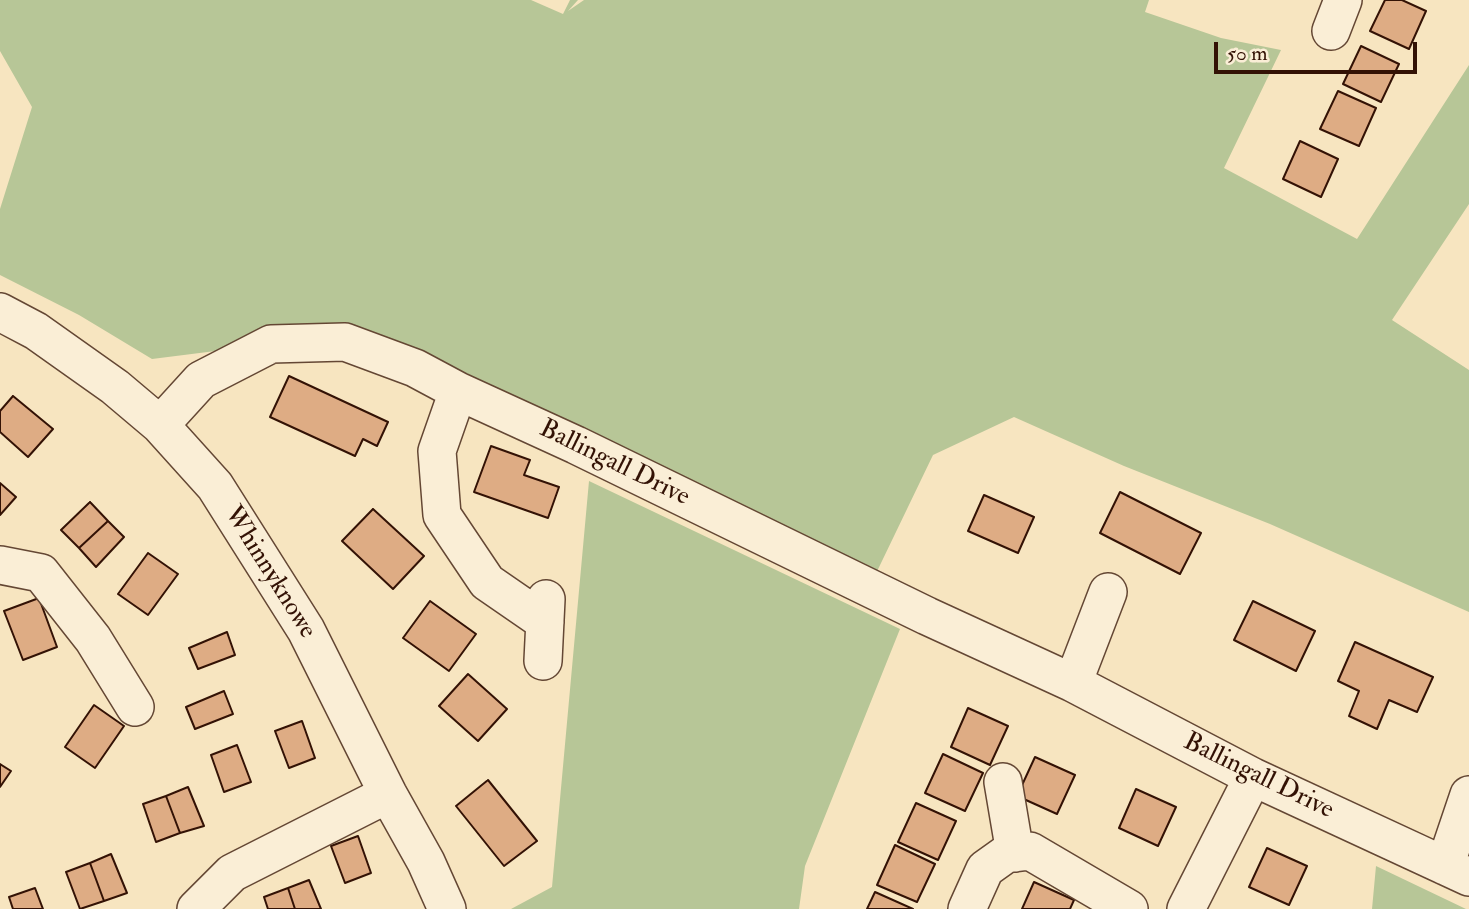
<!DOCTYPE html>
<html>
<head>
<meta charset="utf-8">
<style>
  body { margin:0 }
  #map { position:relative; width:1469px; height:909px; overflow:hidden; background:#f7e5c0; font-family:"IM FELL Double Pica",serif }
  canvas { display:block }
  .scale { position:absolute; left:1214px; top:42px; width:203px; height:32px; box-sizing:border-box; border:4px solid #331205; border-top:0; padding-left:9px; font-size:21px; line-height:24px; white-space:nowrap; color:#331205; -webkit-text-stroke:5px #faeed6; paint-order:stroke }
</style>
</head>
<body>
<div id="map">
<canvas width="1469" height="909"></canvas>
<div class="scale">50 m</div>
</div>
<script>
const g = document.querySelector('canvas').getContext('2d');
g.lineJoin = 'round';
function paint(path, color) {
  g.fillStyle = color;
  g.fill(path, 'evenodd');
}
function poly(rows) {
  const path = new Path2D();
  for (const r of rows) {
    path.moveTo(r[0], r[1]);
    for (let i = 2; i < r.length; i += 2) path.lineTo(r[i], r[i + 1]);
  }
  return path;
}
function strokePath(path, color, width, dash) {
  g.strokeStyle = color;
  g.lineWidth = width;
  g.lineCap = dash ? 'butt' : 'round';
  g.setLineDash(dash || []);
  g.stroke(path);
}
function drawText(font, color, halo, rows, align = 'center') {
  g.font = font + ' "IM FELL Double Pica",serif';
  g.lineWidth = 6;
  g.setLineDash([]);
  g.textBaseline = 'middle';
  g.strokeStyle = halo;
  g.fillStyle = color;
  for (const [text, x, y, turn = 0] of rows) {
    g.save();
    g.translate(x, y);
    g.rotate((+turn || 0) * Math.PI / 180);
    g.textAlign = isNaN(turn) ? turn : align;
    if (halo) g.strokeText(text, 0, 0);
    g.fillText(text, 0, 0);
    g.restore();
  }
}
paint(poly([
  [0,0,531,0,563,14,570,0,578,0,568,11,584,0,1149,0,1145,12,1221,38,1281,50,1224,168,1357,239,1469,65,1469,204,1392,320,1469,370,1469,612,1270,524,1124,466,1014,417,933,455,869,588,415,368,271,344,152,359,79,315,0,275,0,209,32,107,0,51],
  [589,481,900,629,805,866,799,909,511,909,552,887],
  [1376,866,1466,909,1372,909]
]), '#b7c697');
const building = poly([
  [1385,0,1402,0,1426,11,1409,49,1370,31,1385,0],
  [1361,46,1399,64,1381,102,1343,84,1361,46],
  [1338,91,1376,108,1359,146,1320,129,1338,91],
  [1300,141,1338,159,1321,197,1283,179,1300,141],
  [289,376,388,422,377,446,363,439,355,456,270,417,289,376],
  [13,396,53,429,28,457,0,432,0,411,13,396],
  [491,446,530,460,524,475,559,487,548,518,474,492,491,446],
  [0,483,16,497,0,515,0,483],
  [1120,492,1201,533,1180,574,1100,533,1120,492],
  [984,495,1034,517,1018,553,968,531,984,495],
  [90,502,108,521,79,548,61,530,90,502],
  [373,509,424,556,393,589,342,541,373,509],
  [108,521,124,537,96,567,79,548,108,521],
  [148,553,178,574,148,615,118,594,148,553],
  [39,598,57,647,23,660,4,611,39,598],
  [430,601,476,634,449,671,403,638,430,601],
  [1253,601,1315,631,1296,671,1234,640,1253,601],
  [227,632,235,655,198,669,189,648,227,632],
  [1355,642,1433,677,1417,712,1389,700,1377,729,1349,716,1359,691,1338,681,1355,642],
  [468,674,507,709,478,741,439,706,468,674],
  [224,691,233,714,195,729,186,707,224,691],
  [94,705,124,726,95,768,65,747,94,705],
  [968,708,1008,726,990,765,951,747,968,708],
  [302,721,315,758,289,768,275,731,302,721],
  [237,745,251,782,224,792,211,755,237,745],
  [943,754,983,773,965,811,925,793,943,754],
  [1035,757,1075,775,1057,814,1017,796,1035,757],
  [0,764,11,771,0,787,0,764],
  [488,780,537,841,504,866,456,806,488,780],
  [188,787,204,826,180,833,166,796,188,787],
  [1136,789,1176,807,1158,846,1119,828,1136,789],
  [166,796,180,833,156,842,143,804,166,796],
  [916,803,956,821,938,860,898,842,916,803],
  [358,836,371,873,345,883,331,846,358,836],
  [895,845,935,864,917,902,877,885,895,845],
  [1267,848,1307,866,1289,905,1249,887,1267,848],
  [111,854,127,893,104,901,90,863,111,854],
  [90,863,104,901,80,909,66,872,90,863],
  [309,880,321,909,295,909,288,888,309,880],
  [1034,882,1074,900,1070,909,1022,909,1034,882],
  [35,888,43,909,13,909,9,897,35,888],
  [288,888,295,909,268,909,264,897,288,888],
  [875,892,913,909,867,909,875,892]
]);
paint(building, '#deac84');
strokePath(building, '#331205', 2);
const minor = poly([
  [1331,31,1343,0],
  [0,312,36,331,115,387,160,425,215,486,306,630,388,794,426,862,447,909],
  [458,391,437,451,442,515,487,582,545,622],
  [160,425,201,380,271,344,345,342,415,368,458,391,576,445,927,616,1073,683,1253,777,1469,877],
  [0,565,41,573,93,639,135,707],
  [543,661,546,599],
  [1073,683,1108,592],
  [1003,782,1015,853],
  [1445,866,1469,795],
  [196,909,232,873,388,794],
  [967,909,985,869,1006,854,1030,851,1129,909],
  [1186,909,1253,777]
]);
strokePath(minor, '#644734', 40);
strokePath(minor, '#faeed6', 37);
drawText('26px', '#331205', '#faeed6', [
  ["Ballingall Drive",614,464,26],
  ["Whinnyknowe",269,573,58],
  ["Ballingall Drive",1258,777,26]
]);
</script>
</body>
</html>
